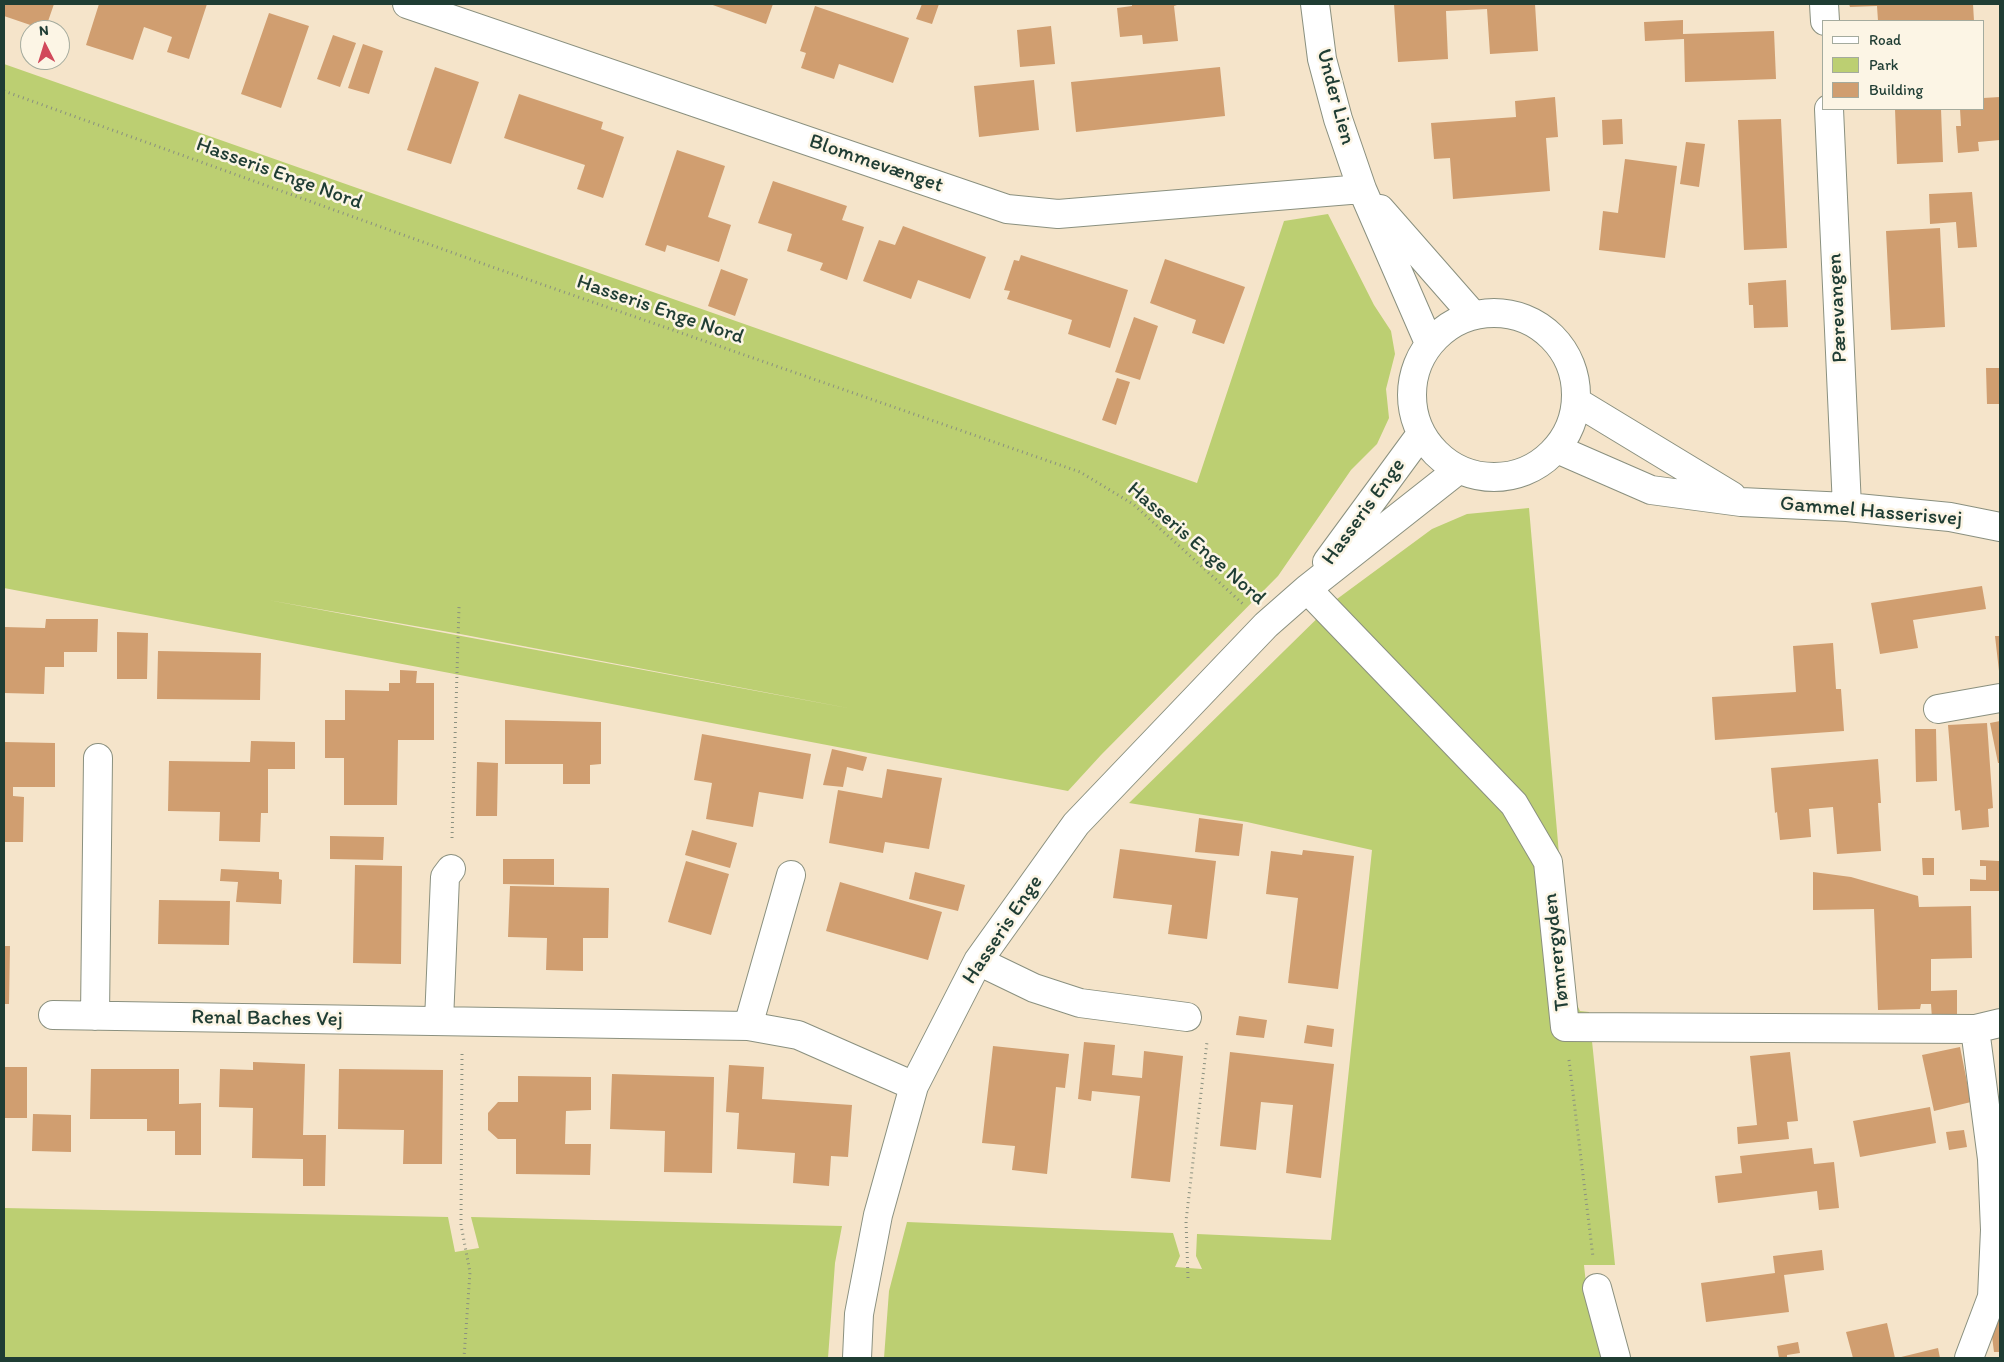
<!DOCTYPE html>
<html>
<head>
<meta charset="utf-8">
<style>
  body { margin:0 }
  #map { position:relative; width:2004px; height:1362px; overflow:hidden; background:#f5e4ca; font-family:Itim,sans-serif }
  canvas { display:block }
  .frame { position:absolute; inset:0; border:5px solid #1f3d34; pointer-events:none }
  .legend { position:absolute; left:1822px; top:20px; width:162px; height:90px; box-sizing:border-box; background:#fcf5e5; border:1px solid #a4ab9e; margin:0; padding:6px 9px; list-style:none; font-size:15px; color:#1f3d34 }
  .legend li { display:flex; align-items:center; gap:10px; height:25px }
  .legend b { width:25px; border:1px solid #a4ab9e }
  .north { position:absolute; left:20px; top:20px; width:50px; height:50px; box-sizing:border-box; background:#fcf5e5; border:1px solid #a4ab9e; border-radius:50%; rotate:355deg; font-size:14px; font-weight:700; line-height:20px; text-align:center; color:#1f3d34 }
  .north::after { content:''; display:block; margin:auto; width:18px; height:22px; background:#d1495b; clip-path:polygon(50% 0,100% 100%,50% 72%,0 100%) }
</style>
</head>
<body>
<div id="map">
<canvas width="2004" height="1362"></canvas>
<div class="frame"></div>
<ul class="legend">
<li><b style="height:6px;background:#fff"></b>Road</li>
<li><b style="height:14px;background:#bccf72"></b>Park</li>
<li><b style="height:14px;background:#d09e70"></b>Building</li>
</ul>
<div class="north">N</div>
</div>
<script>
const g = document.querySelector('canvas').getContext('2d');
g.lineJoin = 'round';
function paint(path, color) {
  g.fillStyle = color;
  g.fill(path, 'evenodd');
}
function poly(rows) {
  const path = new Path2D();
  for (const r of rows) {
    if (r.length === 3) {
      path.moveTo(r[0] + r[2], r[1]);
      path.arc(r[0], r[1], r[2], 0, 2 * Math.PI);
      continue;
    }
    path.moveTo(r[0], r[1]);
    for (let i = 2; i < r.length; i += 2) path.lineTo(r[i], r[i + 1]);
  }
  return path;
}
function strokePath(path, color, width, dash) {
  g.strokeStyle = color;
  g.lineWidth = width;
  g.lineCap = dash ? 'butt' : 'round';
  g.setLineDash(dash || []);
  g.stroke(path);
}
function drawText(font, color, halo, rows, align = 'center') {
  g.font = font + ' Itim,sans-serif';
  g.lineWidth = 5;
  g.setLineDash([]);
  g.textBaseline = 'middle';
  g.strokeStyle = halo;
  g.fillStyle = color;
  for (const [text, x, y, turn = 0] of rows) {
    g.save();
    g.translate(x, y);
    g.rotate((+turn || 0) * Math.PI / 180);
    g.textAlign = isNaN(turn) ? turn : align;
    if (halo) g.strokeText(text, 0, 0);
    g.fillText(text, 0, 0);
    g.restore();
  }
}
paint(poly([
  [4,64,1197,483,1284,221,1328,214,1374,305,1391,331,1395,354,1386,389,1389,418,1377,444,1351,470,1278,576,1101,755,1068,791,4,588],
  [268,600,460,634,853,709],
  [1529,508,1571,993,1580,1011,1589,1012,1615,1265,1584,1265,1586,1284,1605,1358,884,1358,889,1291,907,1222,1173,1233,1180,1256,1175,1267,1202,1269,1196,1256,1197,1234,1331,1240,1372,850,1247,822,1129,803,1337,599,1432,529,1467,514],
  [4,1208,448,1217,455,1252,479,1248,471,1217,842,1226,835,1263,828,1358,4,1358]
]), '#bccf72');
paint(poly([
  [4,4,54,4,45,30,4,16],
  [99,4,207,4,189,59,167,52,172,37,144,27,133,60,86,45],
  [710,4,773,4,766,24],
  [922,4,939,4,932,24,916,19],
  [1132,4,1180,4,1174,6,1178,41,1143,44,1142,35,1120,37,1117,8,1132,6],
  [1394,4,1535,4,1538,51,1490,54,1487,9,1446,11,1448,59,1398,62],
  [1849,4,1973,4,1974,21,1878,21,1877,6,1850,7],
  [815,6,909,38,893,83,839,64,834,79,801,68,806,53,800,51],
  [269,13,309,26,281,108,241,94],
  [1683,20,1683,34,1774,31,1776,79,1685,82,1684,39,1645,41,1644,22],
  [1051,26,1055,64,1020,67,1017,30],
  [333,35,356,43,340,87,317,79],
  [363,44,383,51,369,94,348,88],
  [435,67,479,82,451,164,407,150],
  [1220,67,1225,116,1076,132,1071,82],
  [1034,80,1039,130,979,137,974,86],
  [519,94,603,122,601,129,624,137,603,198,577,189,585,165,504,138],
  [1555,97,1558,137,1546,138,1550,191,1453,199,1450,158,1434,159,1431,123,1516,117,1515,101],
  [2000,97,2000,140,1978,142,1979,151,1958,153,1956,126,1961,126,1960,109,1983,109,1983,98],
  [1895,109,1941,109,1943,162,1897,164],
  [1622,119,1623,144,1603,145,1602,120],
  [1781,119,1787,248,1744,250,1738,120],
  [1686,142,1705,144,1699,187,1680,184],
  [677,150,725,166,708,217,731,225,719,262,667,245,665,252,645,245],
  [1625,159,1677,166,1665,258,1599,250,1603,211,1618,213],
  [773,181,847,206,842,220,864,227,847,280,820,270,823,263,787,251,792,234,758,223],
  [1972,192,1977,247,1958,248,1956,222,1930,224,1929,194],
  [903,226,986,257,970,299,918,280,911,299,863,281,879,240,895,245],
  [1940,228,1945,327,1891,330,1886,231],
  [1021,255,1128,290,1110,348,1068,334,1072,320,1007,299,1010,291,1004,290,1014,260,1019,261],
  [1165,259,1245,287,1224,344,1192,333,1196,320,1150,303],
  [721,269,748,279,735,316,708,306],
  [1786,280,1788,327,1754,328,1753,305,1749,305,1748,283],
  [1134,317,1158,326,1140,380,1115,372],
  [1986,368,2000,368,2000,404,1987,404],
  [1117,378,1130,382,1116,425,1102,420],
  [1982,586,1986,609,1913,620,1918,648,1880,654,1871,603],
  [46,619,98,619,97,652,64,652,64,667,45,667,44,694,4,693,4,627,45,628],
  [117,632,148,633,147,679,117,679],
  [1995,636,2000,636,2000,671,1999,671],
  [1833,643,1836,689,1841,689,1844,731,1715,740,1712,697,1796,692,1793,646],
  [158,651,261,653,260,700,157,699],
  [400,670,417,671,416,683,434,683,434,740,398,740,397,805,344,805,344,758,325,758,325,720,345,720,345,690,389,691,389,683,400,683],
  [505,720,601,722,601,764,590,765,590,784,563,784,563,764,505,764],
  [2000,721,2000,763,1998,763,1990,723],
  [1987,723,1993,808,1988,809,1989,827,1962,830,1960,810,1955,811,1948,725],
  [1915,729,1936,729,1937,781,1916,782],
  [702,734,811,754,803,799,759,792,753,827,706,819,712,783,694,780],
  [251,741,295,742,295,769,268,769,268,813,261,813,260,842,219,841,220,812,168,811,169,761,250,762],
  [4,742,55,743,55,787,13,787,13,796,24,797,23,842,4,842],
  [832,749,867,757,863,771,847,767,843,787,823,785],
  [1878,759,1881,803,1878,803,1881,851,1837,854,1833,807,1809,809,1811,837,1780,840,1777,812,1775,813,1771,768],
  [477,762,498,763,497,816,476,816],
  [887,769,942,778,929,849,885,842,883,853,829,843,838,790,882,798],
  [1199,818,1243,824,1239,856,1195,852],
  [692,830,737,843,730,868,685,855],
  [330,836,384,837,383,860,330,859],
  [1120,849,1216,861,1207,939,1168,934,1172,905,1113,898],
  [1303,850,1354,856,1338,989,1288,983,1298,898,1266,894,1271,851,1302,855],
  [1922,858,1934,858,1934,875,1923,875],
  [503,859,554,859,554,885,503,884],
  [1980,860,1999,861,1999,891,1970,891,1970,879,1986,880,1986,866,1980,866],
  [686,861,729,874,711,935,668,922],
  [355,865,402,866,401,964,353,963],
  [221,869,279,872,279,879,282,880,281,904,236,902,238,882,220,881],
  [915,872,965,885,958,911,909,899],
  [1813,872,1851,877,1918,896,1919,907,1971,906,1972,958,1931,959,1931,991,1957,990,1957,1019,1932,1019,1931,1004,1921,1004,1920,1009,1878,1010,1874,909,1813,910],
  [840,882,942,912,928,960,826,931],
  [510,886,609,888,608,938,583,938,583,971,546,970,547,938,508,937],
  [159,900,230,901,229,945,158,944],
  [4,946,10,946,9,1004,4,1004],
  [1239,1016,1267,1020,1264,1038,1236,1035],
  [1307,1025,1334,1029,1332,1047,1304,1043],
  [1084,1042,1115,1045,1112,1075,1142,1078,1144,1051,1183,1056,1170,1182,1131,1178,1140,1096,1092,1091,1091,1101,1078,1099],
  [993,1046,1069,1054,1065,1088,1056,1087,1047,1174,1012,1170,1015,1146,982,1143],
  [1960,1047,1971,1102,1934,1111,1922,1055],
  [1230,1052,1334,1064,1321,1178,1286,1173,1293,1105,1261,1102,1256,1150,1220,1146],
  [1790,1052,1798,1121,1787,1122,1789,1139,1738,1144,1737,1127,1757,1125,1750,1056],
  [253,1062,305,1064,303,1135,326,1135,325,1186,303,1186,303,1159,252,1158,253,1108,219,1107,220,1069,253,1070],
  [729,1065,764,1067,762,1099,852,1105,848,1157,831,1156,829,1186,793,1183,795,1153,737,1149,739,1113,726,1112],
  [4,1067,27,1067,27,1118,4,1118],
  [91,1069,179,1069,179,1104,201,1103,201,1155,175,1155,175,1131,147,1131,147,1119,90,1119],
  [339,1069,443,1070,442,1164,403,1164,404,1130,338,1129],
  [612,1074,714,1077,712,1173,664,1172,665,1131,610,1129],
  [518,1076,591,1077,591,1110,566,1111,565,1144,591,1144,590,1175,516,1174,516,1139,498,1139,488,1130,488,1113,498,1102,518,1102],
  [1930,1107,1936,1143,1860,1157,1853,1121],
  [33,1114,71,1115,71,1152,32,1151],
  [1964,1130,1967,1147,1949,1150,1946,1132],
  [1812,1148,1814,1164,1834,1162,1839,1208,1819,1210,1817,1191,1718,1203,1715,1176,1742,1173,1740,1156],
  [1822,1250,1824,1270,1784,1275,1789,1312,1706,1322,1701,1283,1775,1273,1773,1256],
  [2000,1319,2000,1352,1994,1352,1990,1320],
  [1887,1323,1895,1358,1853,1358,1846,1332],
  [1798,1342,1800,1353,1787,1355,1787,1358,1779,1358,1777,1346],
  [1938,1348,1940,1358,1897,1358]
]), '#d09e70');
const minor = poly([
  [407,4,1007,209,1058,214,1362,189],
  [1315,4,1322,59,1338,119,1362,189,1429,343],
  [1824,4,1825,21],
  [1829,109,1847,507],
  [1380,209,1473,315],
  [1494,395,82],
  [1577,402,1732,496],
  [1557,449,1651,490,1741,502,1847,507,1950,517,2000,527],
  [1327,562,1421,434],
  [1307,589,1514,804,1548,862,1565,1027,1975,1029,2000,1023],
  [1938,709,2000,698],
  [978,961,1034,988,1080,1003,1187,1017],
  [53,1015,748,1026,798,1035,914,1086],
  [95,1016,98,758],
  [439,1021,445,877,451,869],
  [748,1026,791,875],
  [1975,1029,1992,1159,1995,1230,1992,1297],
  [1597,1288,1616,1358],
  [857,1358,859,1314,878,1215,914,1086,978,961,1076,824,1266,625,1307,589,1458,470],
  [1969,1358,1992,1297,2000,1295]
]);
strokePath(minor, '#8a907f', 30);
strokePath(poly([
  [4,91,495,268,1080,472,1133,504,1243,604],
  [452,838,459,607],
  [462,1054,461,1225,470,1272,464,1358],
  [1569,1060,1593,1257],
  [1188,1278,1186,1221,1207,1042]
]), '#8a907f', 3, [1, 4]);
strokePath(minor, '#fff', 28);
drawText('21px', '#1f3d34', '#fcf5e5', [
  ["Under Lien",1335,97,75],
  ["Blommevænget",876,164,19],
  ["Hasseris Enge Nord",279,174,20],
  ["Pærevangen",1838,308,-93],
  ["Hasseris Enge Nord",660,310,19],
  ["Hasseris Enge",1364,512,-54],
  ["Gammel Hasserisvej",1871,512,5],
  ["Hasseris Enge Nord",1196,544,41],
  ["Hasseris Enge",1003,930,-56],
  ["Tømrergyden",1557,952,-96],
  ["Renal Baches Vej",267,1019,1]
]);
</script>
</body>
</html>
